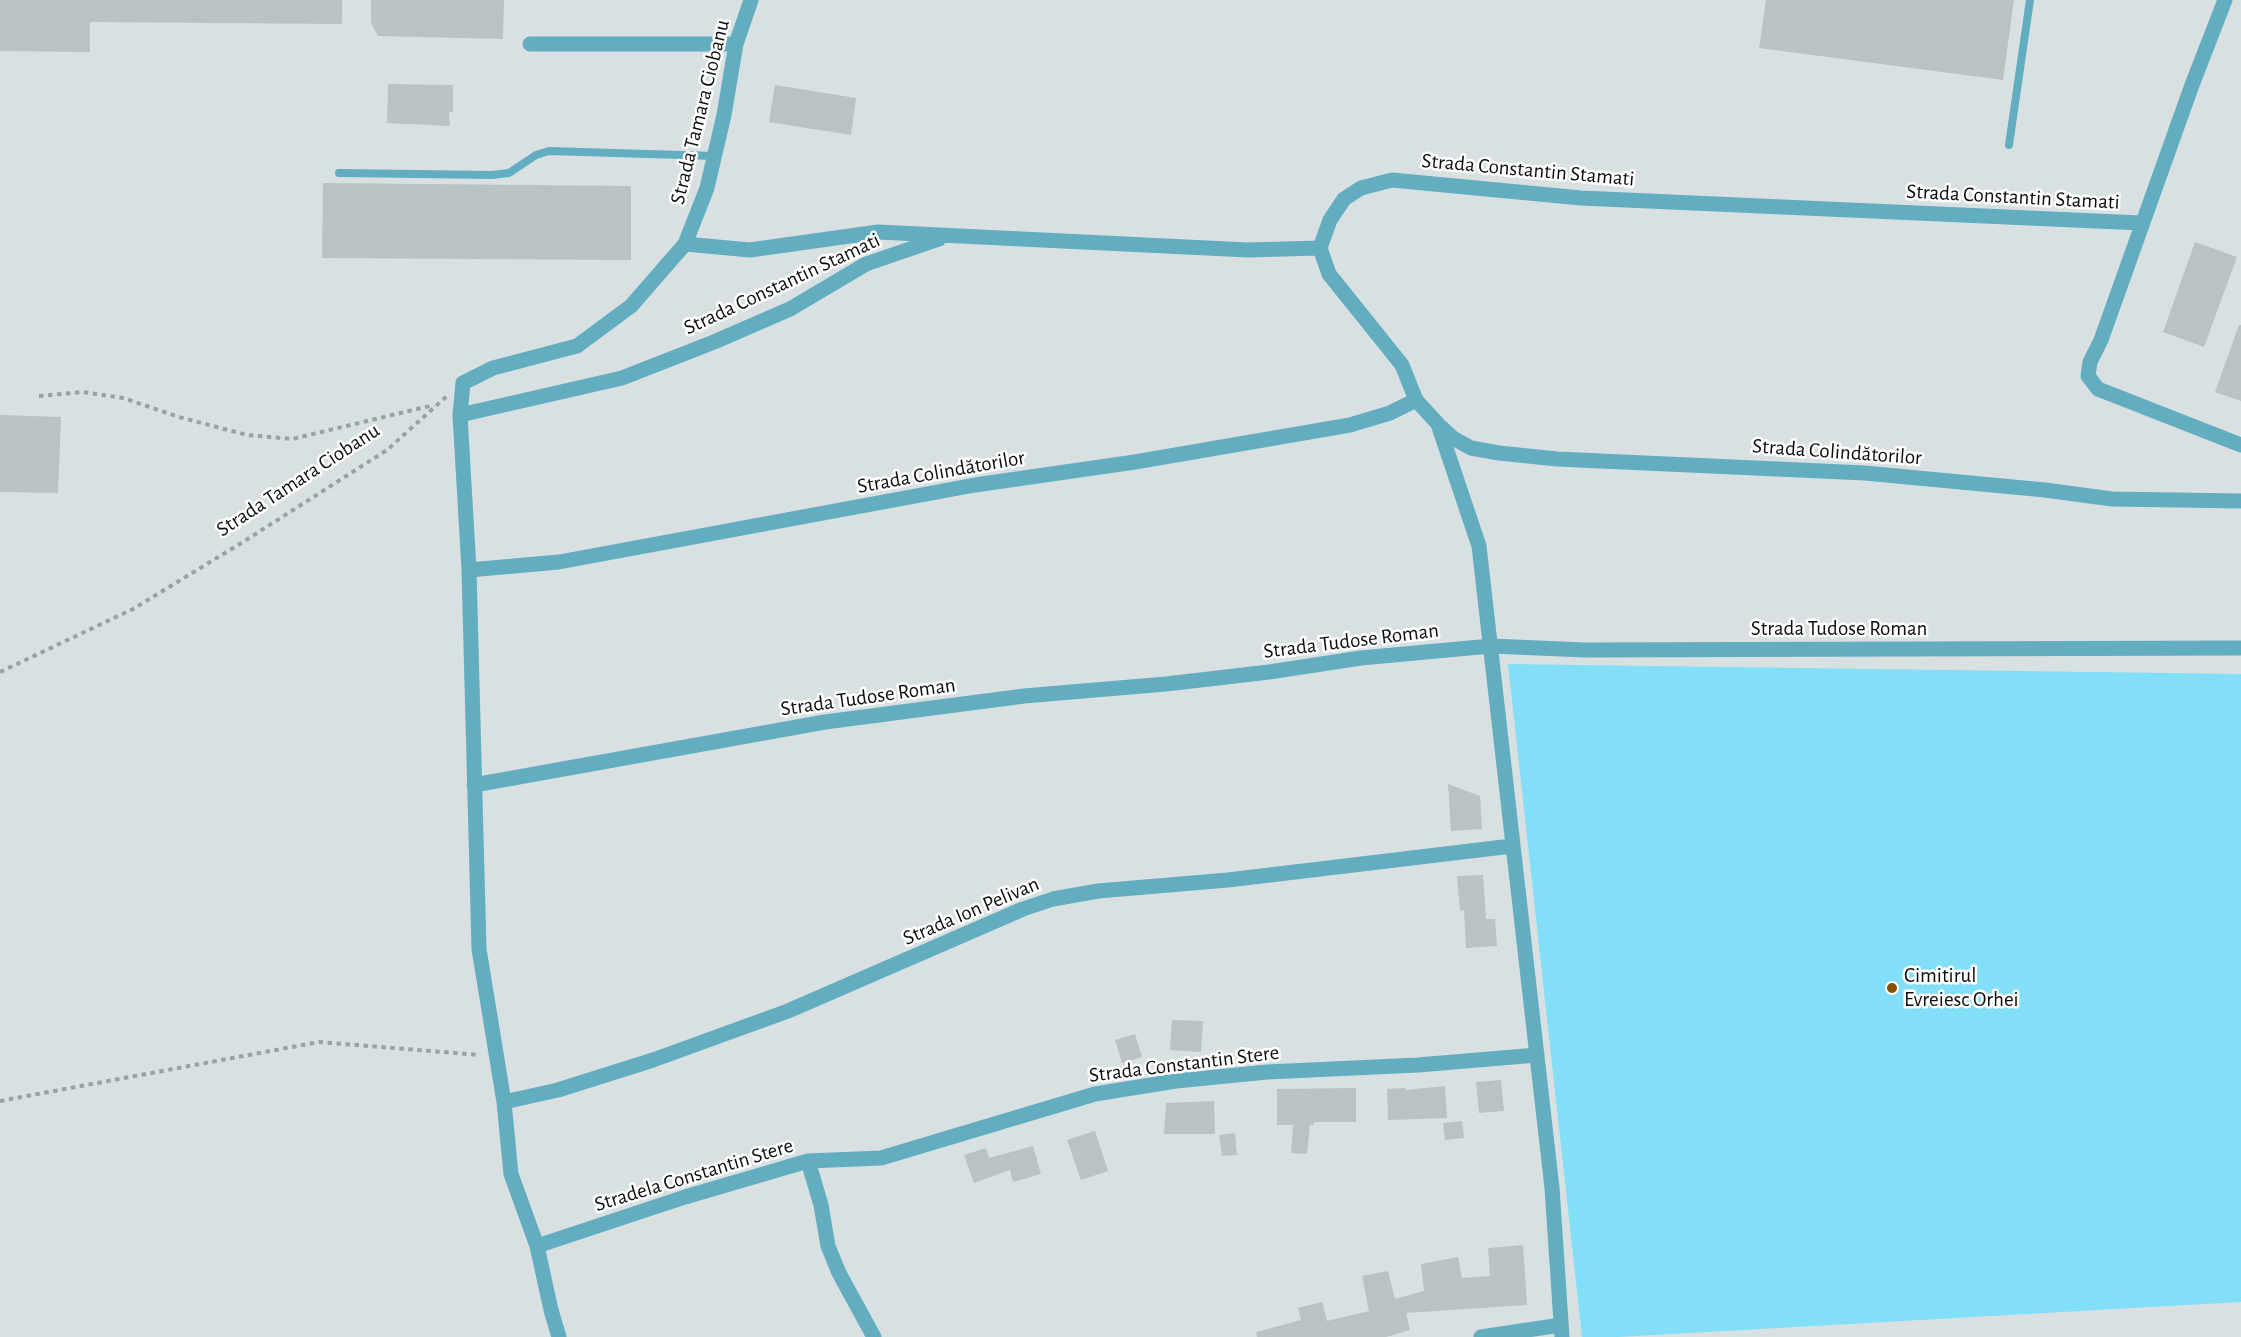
<!DOCTYPE html>
<html>
<head>
<meta charset="utf-8">
<style>
  body { margin:0 }
  canvas { display:block; background:#d9e0e2 }
</style>
</head>
<body>
<canvas width="2241" height="1337"></canvas>
<script>
const g = document.querySelector('canvas').getContext('2d');
g.lineJoin = 'round';
function paint(path, color) {
  g.fillStyle = color;
  g.fill(path, 'evenodd');
}
function poly(rows) {
  const path = new Path2D();
  for (const r of rows) {
    path.moveTo(r[0], r[1]);
    for (let i = 2; i < r.length; i += 2) path.lineTo(r[i], r[i + 1]);
  }
  return path;
}
function strokePath(path, color, width, dash) {
  g.strokeStyle = color;
  g.lineWidth = width;
  g.lineCap = dash ? 'butt' : 'round';
  g.setLineDash(dash || []);
  g.stroke(path);
}
function drawText(font, color, halo, rows, align = 'center') {
  g.font = font + ' "Alegreya Sans",sans-serif';
  g.lineWidth = 5;
  g.setLineDash([]);
  g.textBaseline = 'middle';
  g.strokeStyle = halo;
  g.fillStyle = color;
  for (const [text, x, y, turn = 0] of rows) {
    g.save();
    g.translate(x, y);
    g.rotate((+turn || 0) * Math.PI / 180);
    g.textAlign = isNaN(turn) ? turn : align;
    if (halo) g.strokeText(text, 0, 0);
    g.fillText(text, 0, 0);
    g.restore();
  }
}
paint(poly([
  [1508,664,2241,674,2241,1302,1618,1337,1582,1337]
]), '#83dff7');
paint(poly([
  [0,0,342,0,342,24,90,22,90,52,0,51],
  [371,0,504,0,503,39,378,36,371,23],
  [1766,0,2014,0,2003,80,1759,48],
  [388,84,453,85,453,112,449,112,450,126,387,123],
  [775,85,856,98,851,135,769,122],
  [323,183,631,186,631,260,322,258],
  [2195,242,2237,257,2204,347,2163,332],
  [2239,325,2241,325,2241,401,2215,392],
  [0,415,61,417,58,493,0,492],
  [1448,784,1480,796,1482,829,1451,831],
  [1483,875,1486,919,1495,919,1497,946,1466,948,1464,910,1460,911,1457,876],
  [1172,1020,1203,1021,1201,1052,1170,1050],
  [1135,1034,1142,1057,1122,1063,1115,1040],
  [1501,1080,1504,1111,1479,1113,1476,1082],
  [1445,1086,1447,1118,1388,1120,1387,1089,1405,1088,1406,1090],
  [1356,1088,1356,1122,1314,1122,1314,1125,1310,1125,1307,1154,1291,1153,1293,1125,1277,1125,1277,1089],
  [1214,1101,1215,1134,1164,1134,1166,1103],
  [1462,1121,1464,1138,1445,1140,1443,1123],
  [1095,1131,1108,1171,1081,1180,1067,1140],
  [1235,1133,1237,1155,1222,1156,1219,1135],
  [1033,1146,1041,1174,1013,1182,1010,1170,974,1183,964,1155,986,1148,989,1158],
  [1523,1245,1527,1305,1406,1313,1410,1330,1386,1337,1257,1337,1256,1332,1301,1320,1298,1308,1322,1302,1327,1321,1369,1311,1362,1276,1388,1271,1395,1299,1424,1291,1421,1264,1458,1257,1462,1278,1490,1276,1488,1248]
]), '#bbc2c4');
strokePath(poly([
  [39,396,83,392,123,398,179,417,247,435,292,439,434,405],
  [0,672,133,609,243,542,387,450,447,396],
  [0,1101,319,1042,480,1055]
]), '#9ba1a2', 4, [4.5, 4.5]);
strokePath(poly([
  [2009,145,2030,0],
  [339,173,492,175,509,173,536,155,549,151,715,156]
]), '#63adc0', 8);
strokePath(poly([
  [2225,0,2192,85,2101,340,2090,362,2088,376,2098,389,2241,445],
  [530,44,736,44],
  [685,244,750,250,878,232,1248,250,1320,248,1330,220,1344,199,1361,188,1392,180,1581,198,2141,223],
  [1320,248,1329,274,1402,365,1416,400,1438,424,1479,546,1552,1188,1562,1337],
  [460,415,622,378,714,342,790,309,866,264,939,239],
  [1441,427,1453,438,1471,448,1499,453,1557,459,1865,473,2045,490,2112,499,2241,501],
  [469,570,559,562,975,485,1135,462,1350,425,1390,413,1416,400],
  [474,785,825,722,1024,696,1166,684,1269,672,1361,658,1491,646,1585,650,2241,648],
  [504,1102,558,1090,653,1060,788,1011,1023,909,1053,899,1098,891,1228,880,1512,846],
  [808,1161,821,1205,828,1246,839,1273,874,1337],
  [537,1246,685,1197,808,1161,881,1158,1095,1094,1176,1081,1267,1072,1418,1065,1537,1055],
  [559,1337,551,1310,537,1246,511,1174,504,1102,479,949,469,570,460,415,463,383,493,368,577,346,631,306,685,244,707,188,724,115,736,44,751,0],
  [1481,1337,1561,1325]
]), '#63adc0', 15);
for (const [x, y, r, color] of [
  [1892,988,6,"#865000"]
]) {
  const dot = new Path2D();
  dot.arc(x, y, r, 0, 2 * Math.PI);
  g.fillStyle = color;
  g.fill(dot);
  strokePath(dot, '#fff', 2);
}
drawText('21px', '#0b0d0e', '#fff', [
  ["Strada Tamara Ciobanu",700,112,-76],
  ["Strada Constantin Stamati",1528,170,5],
  ["Strada Constantin Stamati",2013,197,3],
  ["Strada Constantin Stamati",782,284,-25],
  ["Strada Colindătorilor",1837,452,4],
  ["Strada Colindătorilor",941,472,-10],
  ["Strada Tamara Ciobanu",298,480,-33],
  ["Strada Tudose Roman",1839,629],
  ["Strada Tudose Roman",1351,641,-7],
  ["Strada Tudose Roman",868,697,-8],
  ["Strada Ion Pelivan",971,911,-23],
  ["Strada Constantin Stere",1184,1064,-7],
  ["Stradela Constantin Stere",694,1175,-17]
]);
drawText('21px', '#0b0d0e', '#fff', [
  ["Cimitirul",1904,976],
  ["Evreiesc Orhei",1904,1000]
], 'left');
</script>
</body>
</html>
